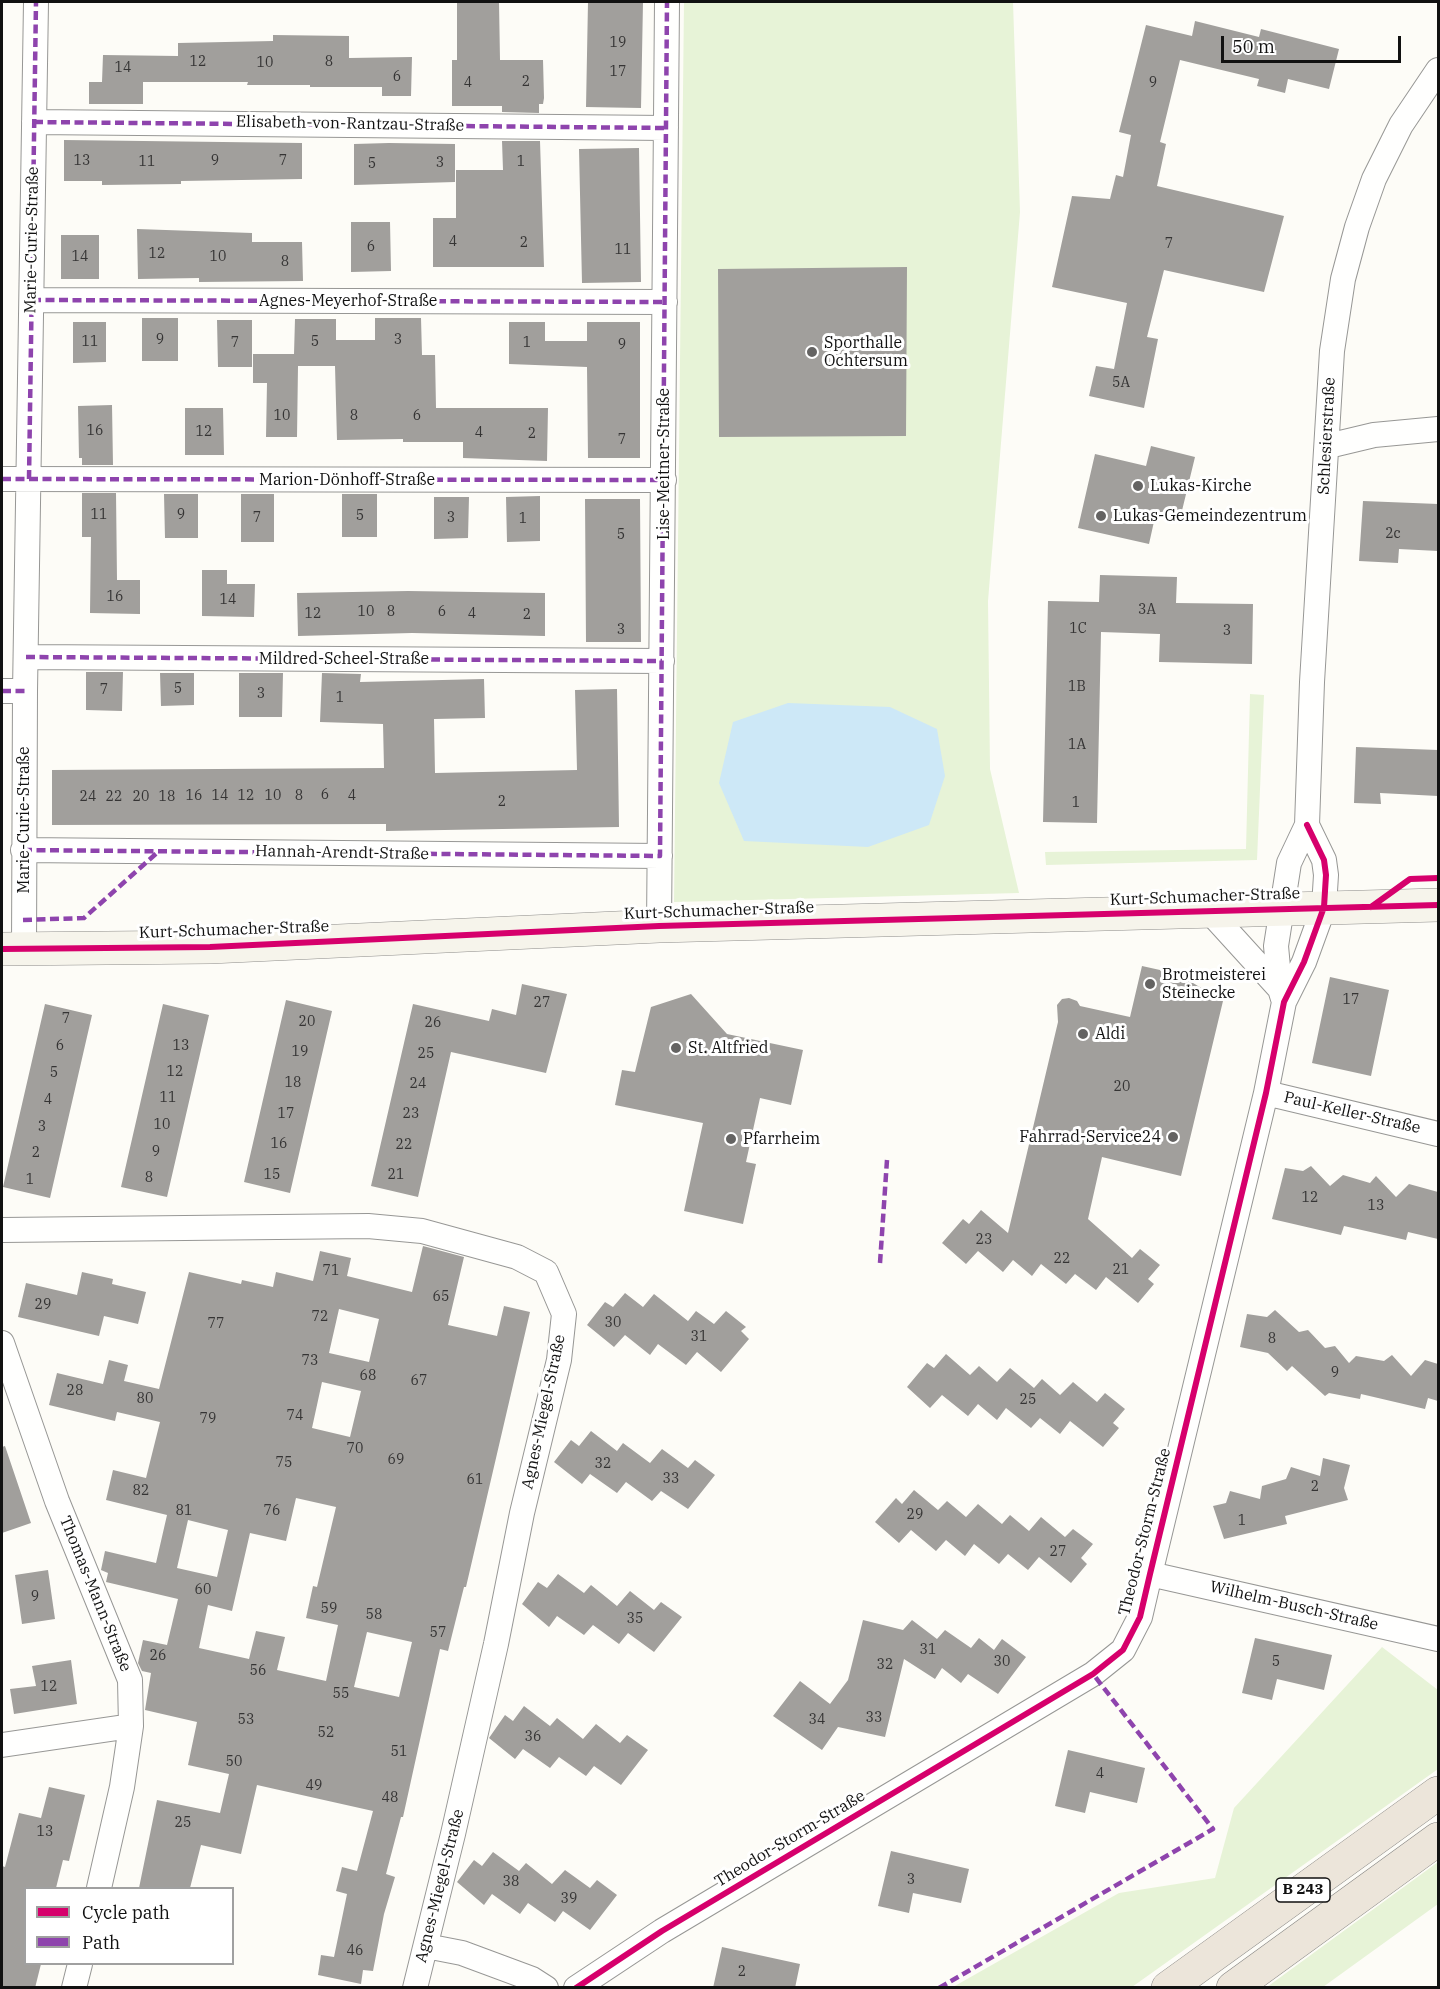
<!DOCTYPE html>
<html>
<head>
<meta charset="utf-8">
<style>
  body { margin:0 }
  #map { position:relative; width:1440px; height:1989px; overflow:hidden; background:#fdfcf7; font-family:"IBM Plex Serif",serif }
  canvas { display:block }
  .frame { position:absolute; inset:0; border:3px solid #111; pointer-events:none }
  .legend { position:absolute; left:24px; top:1887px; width:210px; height:78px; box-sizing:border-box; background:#fff; border:2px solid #a0a0a0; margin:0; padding:8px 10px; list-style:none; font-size:18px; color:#111 }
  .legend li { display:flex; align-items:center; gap:12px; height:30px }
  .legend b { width:30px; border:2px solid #a0a0a0 }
  .scale { position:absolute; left:1221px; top:36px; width:180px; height:27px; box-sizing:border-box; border:3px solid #111; border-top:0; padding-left:8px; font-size:18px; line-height:21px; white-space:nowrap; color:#111; -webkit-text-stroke:4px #fff; paint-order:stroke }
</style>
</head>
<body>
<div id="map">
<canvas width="1440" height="1989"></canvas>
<div class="frame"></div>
<ul class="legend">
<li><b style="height:8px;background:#d6006c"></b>Cycle path</li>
<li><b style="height:8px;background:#8e44ad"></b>Path</li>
</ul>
<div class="scale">50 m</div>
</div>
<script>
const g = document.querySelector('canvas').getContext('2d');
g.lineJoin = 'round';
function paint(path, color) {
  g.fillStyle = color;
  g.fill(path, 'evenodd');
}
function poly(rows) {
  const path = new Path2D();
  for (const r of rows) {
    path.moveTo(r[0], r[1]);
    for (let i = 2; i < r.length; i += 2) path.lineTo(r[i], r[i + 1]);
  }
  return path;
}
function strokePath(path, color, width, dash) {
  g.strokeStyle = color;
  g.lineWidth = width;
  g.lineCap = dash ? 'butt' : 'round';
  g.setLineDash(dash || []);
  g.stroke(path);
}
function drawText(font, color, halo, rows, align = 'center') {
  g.font = font + ' "IBM Plex Serif",serif';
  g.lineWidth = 6;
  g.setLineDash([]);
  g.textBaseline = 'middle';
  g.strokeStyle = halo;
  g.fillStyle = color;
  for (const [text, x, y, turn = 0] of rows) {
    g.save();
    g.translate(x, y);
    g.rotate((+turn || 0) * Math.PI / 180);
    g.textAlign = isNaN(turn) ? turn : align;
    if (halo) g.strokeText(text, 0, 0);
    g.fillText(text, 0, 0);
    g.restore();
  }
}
paint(poly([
  [684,2,1013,2,1020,212,988,601,990,769,1019,893,674,902],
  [1250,694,1264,695,1257,860,1046,865,1045,852,1246,849],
  [1382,1647,1438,1690,1438,1769,1132,1987,953,1987,1119,1893,1215,1878,1234,1808],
  [1438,1862,1438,1904,1323,1987,1267,1987]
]), '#e7f3d7');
paint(poly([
  [788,703,890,707,937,729,945,776,929,825,868,847,744,841,719,783,733,722]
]), '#cde8f7');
paint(poly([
  [457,2,499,2,500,60,543,60,544,98,543,104,539,104,539,113,502,112,502,106,452,106,452,60,457,60],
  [588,2,643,2,641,108,586,107],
  [1195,21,1259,37,1261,29,1339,49,1329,89,1288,79,1285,93,1257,86,1259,79,1180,60,1160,142,1166,144,1157,186,1284,216,1264,292,1164,270,1147,337,1158,339,1144,408,1089,396,1096,366,1114,369,1127,303,1052,287,1072,196,1110,199,1116,175,1123,177,1131,135,1119,132,1146,25,1192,36],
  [273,35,349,36,349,58,412,57,411,96,382,96,382,87,310,87,310,85,247,85,248,82,143,82,143,104,89,104,89,82,102,82,103,55,178,56,178,43,273,41],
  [64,140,302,143,302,179,181,181,181,184,102,185,102,181,64,181],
  [502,141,540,141,544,267,433,267,433,218,456,218,456,170,503,170],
  [389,143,455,144,455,182,354,185,354,144],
  [639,148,641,282,582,283,579,149],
  [351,222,390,222,391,271,351,272],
  [137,229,252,233,252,242,302,242,303,281,199,282,199,278,138,279],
  [61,235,99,235,99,279,61,279],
  [907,267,906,436,719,437,718,269],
  [142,318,178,318,178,361,142,361],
  [375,318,421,318,422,355,435,355,436,408,548,408,547,461,463,458,463,442,403,442,403,439,337,440,335,366,298,366,297,437,266,437,267,383,253,383,253,354,294,354,295,319,336,319,336,340,375,340],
  [217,320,252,320,252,367,218,367],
  [73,322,106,322,106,362,73,363],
  [509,322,545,322,545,341,587,341,587,322,640,322,640,458,588,458,587,367,509,364],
  [112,405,113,465,82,465,82,458,79,458,78,406],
  [185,408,223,408,224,455,185,455],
  [1151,446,1195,457,1179,523,1155,517,1149,544,1078,528,1095,454,1146,466],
  [82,493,116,493,117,580,140,580,140,614,90,613,91,537,82,537],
  [164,494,198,494,198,538,165,538],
  [241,494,274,494,274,542,241,542],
  [342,494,377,494,377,537,342,537],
  [540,496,540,541,507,542,506,497],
  [434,497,469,497,468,538,434,539],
  [585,499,640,499,641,642,586,642],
  [1363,501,1438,504,1438,551,1399,549,1398,563,1359,561],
  [202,570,227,570,227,584,255,584,254,617,202,616],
  [1100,575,1177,577,1176,603,1253,604,1252,664,1159,662,1160,634,1101,632,1097,823,1043,822,1048,601,1099,602],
  [408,591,545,593,545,636,412,633,298,636,297,593],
  [86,672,123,672,122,711,86,710],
  [160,673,194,673,194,705,161,706],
  [239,673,283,673,282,717,239,717],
  [322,673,361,674,360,682,484,679,485,718,434,719,435,773,577,770,575,690,617,689,619,827,386,831,386,824,52,825,52,770,384,768,383,724,320,722],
  [1356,747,1438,750,1438,796,1380,793,1381,804,1354,803],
  [1142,966,1178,974,1223,1001,1181,1176,1102,1157,1088,1219,1132,1258,1140,1249,1160,1265,1148,1279,1154,1284,1138,1303,1106,1277,1096,1290,1075,1274,1066,1284,1041,1264,1032,1276,1013,1260,1003,1272,978,1251,966,1264,942,1243,963,1219,969,1224,981,1210,1008,1233,1058,1022,1057,1005,1062,999,1069,998,1077,1001,1080,1006,1130,1017],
  [1330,977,1389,990,1371,1076,1312,1063],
  [522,984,567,994,546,1073,451,1052,418,1197,371,1186,413,1004,489,1021,492,1009,516,1015],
  [691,994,727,1034,803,1050,791,1105,760,1098,746,1162,756,1164,743,1224,684,1211,703,1123,615,1105,622,1070,635,1072,651,1007],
  [286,1000,332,1011,290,1193,244,1182],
  [45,1004,92,1015,50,1198,3,1187],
  [163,1004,209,1015,167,1197,121,1187],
  [1311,1166,1330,1186,1343,1175,1370,1183,1376,1176,1396,1197,1409,1184,1438,1192,1438,1239,1408,1232,1406,1240,1344,1226,1341,1235,1272,1219,1285,1168,1303,1171],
  [423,1246,464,1257,448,1325,497,1336,504,1306,530,1312,466,1587,464,1587,448,1651,440,1649,403,1817,401,1817,386,1874,395,1877,384,1914,373,1971,363,1970,361,1984,318,1975,321,1955,334,1957,347,1894,336,1891,342,1867,357,1871,373,1811,257,1785,241,1854,201,1845,190,1888,139,1888,157,1800,220,1813,229,1774,188,1765,197,1722,145,1710,151,1673,142,1671,138,1663,143,1640,167,1645,178,1599,106,1582,108,1573,101,1570,105,1551,156,1563,167,1515,106,1500,113,1470,146,1478,160,1422,117,1412,115,1421,49,1405,57,1373,103,1384,109,1360,128,1365,124,1381,159,1389,189,1272,241,1284,242,1280,273,1287,276,1272,313,1281,320,1251,351,1258,347,1276,412,1292],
  [339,1309,379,1319,369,1362,329,1353],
  [322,1382,361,1391,350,1437,312,1428],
  [296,1498,336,1507,317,1587,313,1586,306,1618,338,1625,326,1681,277,1670,285,1637,256,1631,249,1659,199,1648,208,1605,232,1611,250,1533,286,1541],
  [188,1520,228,1530,217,1577,177,1568],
  [367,1632,412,1642,399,1697,354,1687],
  [82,1272,113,1279,112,1284,146,1292,138,1324,104,1316,99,1336,18,1317,26,1283,77,1295],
  [625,1293,643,1307,654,1294,688,1321,696,1311,714,1324,726,1311,746,1327,741,1331,749,1339,721,1372,697,1352,686,1365,658,1344,650,1355,625,1335,614,1347,587,1325,605,1302,613,1307],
  [1275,1310,1299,1332,1308,1330,1325,1348,1335,1346,1349,1363,1356,1356,1384,1361,1392,1355,1411,1376,1425,1360,1438,1364,1438,1401,1428,1398,1425,1409,1361,1394,1360,1399,1329,1393,1325,1396,1292,1366,1287,1371,1268,1353,1240,1347,1247,1314,1267,1317],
  [946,1354,970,1375,979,1366,997,1382,1010,1368,1034,1388,1042,1379,1060,1395,1073,1382,1097,1402,1105,1393,1125,1409,1113,1423,1119,1428,1103,1447,1070,1421,1060,1434,1040,1418,1031,1428,1006,1408,997,1420,978,1404,968,1416,942,1395,930,1408,907,1387,927,1363,934,1368],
  [591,1431,617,1451,623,1443,650,1463,662,1449,688,1468,695,1460,715,1475,688,1509,661,1491,652,1501,626,1482,617,1493,590,1474,582,1484,554,1462,571,1440,579,1446],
  [5,1446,31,1523,2,1533,2,1447],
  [1323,1458,1350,1465,1344,1488,1348,1500,1285,1516,1287,1524,1224,1539,1213,1506,1226,1503,1230,1491,1260,1499,1262,1486,1286,1479,1291,1467,1320,1476],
  [914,1490,938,1510,947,1501,966,1517,978,1504,1002,1524,1010,1515,1029,1531,1041,1517,1065,1537,1073,1529,1093,1544,1081,1558,1087,1564,1071,1583,1039,1557,1028,1570,1008,1554,999,1564,974,1544,965,1556,946,1540,936,1551,911,1530,899,1543,875,1522,896,1498,902,1504],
  [48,1570,55,1619,22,1624,15,1575],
  [558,1574,584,1593,591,1585,617,1606,630,1591,654,1610,661,1602,682,1617,654,1652,628,1633,619,1644,593,1625,584,1635,557,1616,549,1627,522,1604,538,1582,547,1588],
  [863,1620,903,1630,912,1620,937,1639,945,1630,971,1648,979,1638,994,1650,1002,1639,1026,1657,998,1694,968,1674,961,1683,942,1668,935,1679,904,1659,885,1737,838,1727,822,1750,773,1716,800,1681,830,1704,848,1680],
  [1255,1638,1332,1655,1324,1690,1277,1679,1272,1700,1242,1693],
  [71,1660,77,1704,14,1714,10,1689,36,1686,32,1666],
  [524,1706,550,1726,557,1718,583,1739,596,1724,620,1743,627,1735,648,1750,621,1785,594,1766,586,1776,559,1757,550,1768,523,1749,515,1759,489,1738,505,1715,513,1721],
  [1068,1750,1145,1768,1137,1803,1090,1792,1085,1813,1055,1806],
  [49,1787,85,1795,69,1861,63,1860,56,1888,26,1888,26,1964,41,1964,35,1988,2,1988,2,1866,5,1867,19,1813,41,1818],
  [891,1851,969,1869,961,1903,913,1893,909,1913,878,1906],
  [493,1852,519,1871,526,1863,552,1884,565,1870,590,1888,597,1880,617,1895,590,1930,563,1911,555,1922,528,1903,520,1914,492,1894,484,1905,457,1882,474,1860,482,1866],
  [722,1947,800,1964,795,1988,713,1988]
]), '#a19f9c');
const minor = poly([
  [34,122,666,128],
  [32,300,665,302],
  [1328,446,1374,435,1438,429],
  [2,479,664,480],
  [26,657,662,661],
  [2,691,25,691],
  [23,850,660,856],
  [1209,911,1280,989],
  [659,926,667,2],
  [24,949,25,691,36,2],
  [1284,1002,1280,989,1276,946,1289,863,1307,825,1312,682,1332,351,1343,279,1357,227,1374,179,1401,125,1438,70],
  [1266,1093,1438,1134],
  [2,1230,368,1226,422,1231,517,1257,546,1272,564,1314,559,1360,522,1513,496,1644,453,1834,415,1988],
  [2,1343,57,1501,130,1680,131,1726,122,1787,99,1888],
  [1150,1574,1438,1639],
  [2,1745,131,1726],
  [426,1946,462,1953,532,1979,546,1988],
  [74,1988,80,1964],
  [576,1988,662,1931,1093,1674,1123,1650,1140,1617,1150,1574,1266,1093,1284,1002,1304,962,1324,907,1326,875,1324,860,1307,825]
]);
const secondary = poly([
  [2,949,210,947,659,926,1438,905]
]);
const trunk = poly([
  [1168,1988,1438,1793],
  [1233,1988,1438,1839]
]);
strokePath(minor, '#979795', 26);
strokePath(secondary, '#8e8d8b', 34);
strokePath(trunk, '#858482', 34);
strokePath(minor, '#fffffe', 24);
strokePath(secondary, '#f6f4eb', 33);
strokePath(trunk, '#ece5da', 33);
strokePath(poly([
  [34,122,666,128],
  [32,300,665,302],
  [2,479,664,480],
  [29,479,36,2],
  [26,657,662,661],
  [2,691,25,691],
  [23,850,660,856,667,2],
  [23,920,84,918,159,851],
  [880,1263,887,1160],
  [939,1988,1213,1829,1093,1674]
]), '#8e44ad', 4.5, [9, 4.5]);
strokePath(poly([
  [1371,907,1410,879,1438,878],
  [2,949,210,947,659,926,1438,905],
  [576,1988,662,1931,1093,1674,1123,1650,1140,1617,1150,1574,1266,1093,1284,1002,1304,962,1324,907,1326,875,1324,860,1307,825]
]), '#d6006c', 6);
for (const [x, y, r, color] of [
  [812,352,6,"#646362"],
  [1138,486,6,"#646362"],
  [1101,516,6,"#646362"],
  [1150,984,6,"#646362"],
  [1083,1034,6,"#646362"],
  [676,1048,6,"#646362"],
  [1173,1137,6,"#646362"],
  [731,1139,6,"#646362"]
]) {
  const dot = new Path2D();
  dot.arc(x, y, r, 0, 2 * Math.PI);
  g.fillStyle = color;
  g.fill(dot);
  strokePath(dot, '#fff', 2);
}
drawText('14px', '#353434', null, [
  ["19",618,43],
  ["12",198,62],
  ["8",329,62],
  ["10",265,63],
  ["14",123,68],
  ["17",618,72],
  ["6",397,77],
  ["2",526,82],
  ["4",468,83],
  ["9",1153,83],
  ["13",82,161],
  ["9",215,161],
  ["7",283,161],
  ["11",147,162],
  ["1",521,162],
  ["3",440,163],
  ["5",372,164],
  ["4",453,242],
  ["2",524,243],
  ["7",1169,244],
  ["6",371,247],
  ["11",623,250],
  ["12",157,254],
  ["14",80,257],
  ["10",218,257],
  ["8",285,262],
  ["9",160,340],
  ["3",398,340],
  ["11",90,342],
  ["5",315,342],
  ["7",235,343],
  ["1",527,343],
  ["9",622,345],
  ["5A",1121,383],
  ["10",282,416],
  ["8",354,416],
  ["6",417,416],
  ["16",95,431],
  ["12",204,432],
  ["4",479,433],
  ["2",532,434],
  ["7",622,440],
  ["11",99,515],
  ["9",181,515],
  ["5",360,516],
  ["7",257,518],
  ["3",451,518],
  ["1",523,519],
  ["2c",1393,534],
  ["5",621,535],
  ["16",115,597],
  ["14",228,600],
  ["3A",1147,610],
  ["10",366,612],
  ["8",391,612],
  ["6",442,612],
  ["12",313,614],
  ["4",472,614],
  ["2",527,615],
  ["1C",1078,629],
  ["3",621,630],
  ["3",1227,631],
  ["1B",1077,687],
  ["5",178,689],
  ["7",104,690],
  ["3",261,694],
  ["1",340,698],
  ["1A",1077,745],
  ["6",325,795],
  ["16",194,796],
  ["14",220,796],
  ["12",246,796],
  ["10",273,796],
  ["8",299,796],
  ["4",352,796],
  ["24",88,797],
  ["22",114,797],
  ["20",141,797],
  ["18",167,797],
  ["2",502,802],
  ["1",1076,803],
  ["17",1351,1000],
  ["27",542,1003],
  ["7",66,1019],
  ["20",307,1022],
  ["26",433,1023],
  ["6",60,1046],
  ["13",181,1046],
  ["19",300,1052],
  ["25",426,1054],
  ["12",175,1072],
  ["5",54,1073],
  ["18",293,1083],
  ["24",418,1084],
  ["20",1122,1087],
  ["11",168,1098],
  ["4",48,1100],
  ["17",286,1114],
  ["23",411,1114],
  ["10",162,1125],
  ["3",42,1127],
  ["16",279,1144],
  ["22",404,1145],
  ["9",156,1152],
  ["2",36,1153],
  ["15",272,1175],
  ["21",396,1175],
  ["8",149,1178],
  ["1",30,1180],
  ["12",1310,1198],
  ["13",1376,1206],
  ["23",984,1240],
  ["22",1062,1259],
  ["21",1121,1270],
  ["71",331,1271],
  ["65",441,1297],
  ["29",43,1305],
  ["72",320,1317],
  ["30",613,1323],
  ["77",216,1324],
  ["31",699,1337],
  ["8",1272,1339],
  ["73",310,1361],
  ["9",1335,1373],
  ["68",368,1376],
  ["67",419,1381],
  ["28",75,1391],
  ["80",145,1399],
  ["25",1028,1400],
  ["74",295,1416],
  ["79",208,1419],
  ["70",355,1449],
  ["69",396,1460],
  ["75",284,1463],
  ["32",603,1464],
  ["33",671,1479],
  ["61",475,1480],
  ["2",1315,1487],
  ["82",141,1491],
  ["81",184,1511],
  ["76",272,1511],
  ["29",915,1515],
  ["1",1242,1521],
  ["27",1058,1552],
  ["60",203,1590],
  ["9",35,1597],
  ["59",329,1609],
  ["58",374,1615],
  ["35",635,1619],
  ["57",438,1633],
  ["31",928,1650],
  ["26",158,1656],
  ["30",1002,1662],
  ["5",1276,1662],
  ["32",885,1665],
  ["56",258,1671],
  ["12",49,1687],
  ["55",341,1694],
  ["33",874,1718],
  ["53",246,1720],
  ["34",817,1720],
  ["52",326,1733],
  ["36",533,1737],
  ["51",399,1752],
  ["50",234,1762],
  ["4",1100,1774],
  ["49",314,1786],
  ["48",390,1798],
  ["25",183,1823],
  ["13",45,1832],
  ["3",911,1880],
  ["38",511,1882],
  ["39",569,1899],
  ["46",355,1951],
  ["2",742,1972]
]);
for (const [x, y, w] of [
  [1303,1890,54]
]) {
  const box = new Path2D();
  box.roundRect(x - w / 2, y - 12, w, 24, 4.5);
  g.fillStyle = '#fff';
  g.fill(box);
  strokePath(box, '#111', 1.5);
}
drawText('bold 15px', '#111', null, [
  ["B 243",1303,1890]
]);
drawText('16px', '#111', '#fff', [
  ["Elisabeth-von-Rantzau-Straße",350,124,1],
  ["Marie-Curie-Straße",32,240,-89],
  ["Agnes-Meyerhof-Straße",348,301],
  ["Schlesierstraße",1327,436,-87],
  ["Lise-Meitner-Straße",664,464,-90],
  ["Marion-Dönhoff-Straße",347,480],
  ["Mildred-Scheel-Straße",344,659],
  ["Marie-Curie-Straße",24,820,-90],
  ["Hannah-Arendt-Straße",342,853,1],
  ["Kurt-Schumacher-Straße",1205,897,-2],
  ["Kurt-Schumacher-Straße",719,911,-2],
  ["Kurt-Schumacher-Straße",234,930,-2],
  ["Paul-Keller-Straße",1352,1113,13],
  ["Agnes-Miegel-Straße",544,1412,-78],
  ["Theodor-Storm-Straße",1145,1532,-76],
  ["Thomas-Mann-Straße",95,1594,68],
  ["Wilhelm-Busch-Straße",1294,1606,13],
  ["Theodor-Storm-Straße",790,1839,-31],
  ["Agnes-Miegel-Straße",440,1886,-76]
]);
drawText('16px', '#111', '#fff', [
  ["Sporthalle",824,343],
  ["Ochtersum",824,361],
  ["Lukas-Kirche",1150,486],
  ["Lukas-Gemeindezentrum",1113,516],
  ["Brotmeisterei",1162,975],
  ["Steinecke",1162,993],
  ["Aldi",1095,1034],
  ["St. Altfried",688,1048],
  ["Fahrrad-Service24",1161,1137,"right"],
  ["Pfarrheim",743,1139]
], 'left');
</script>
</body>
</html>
